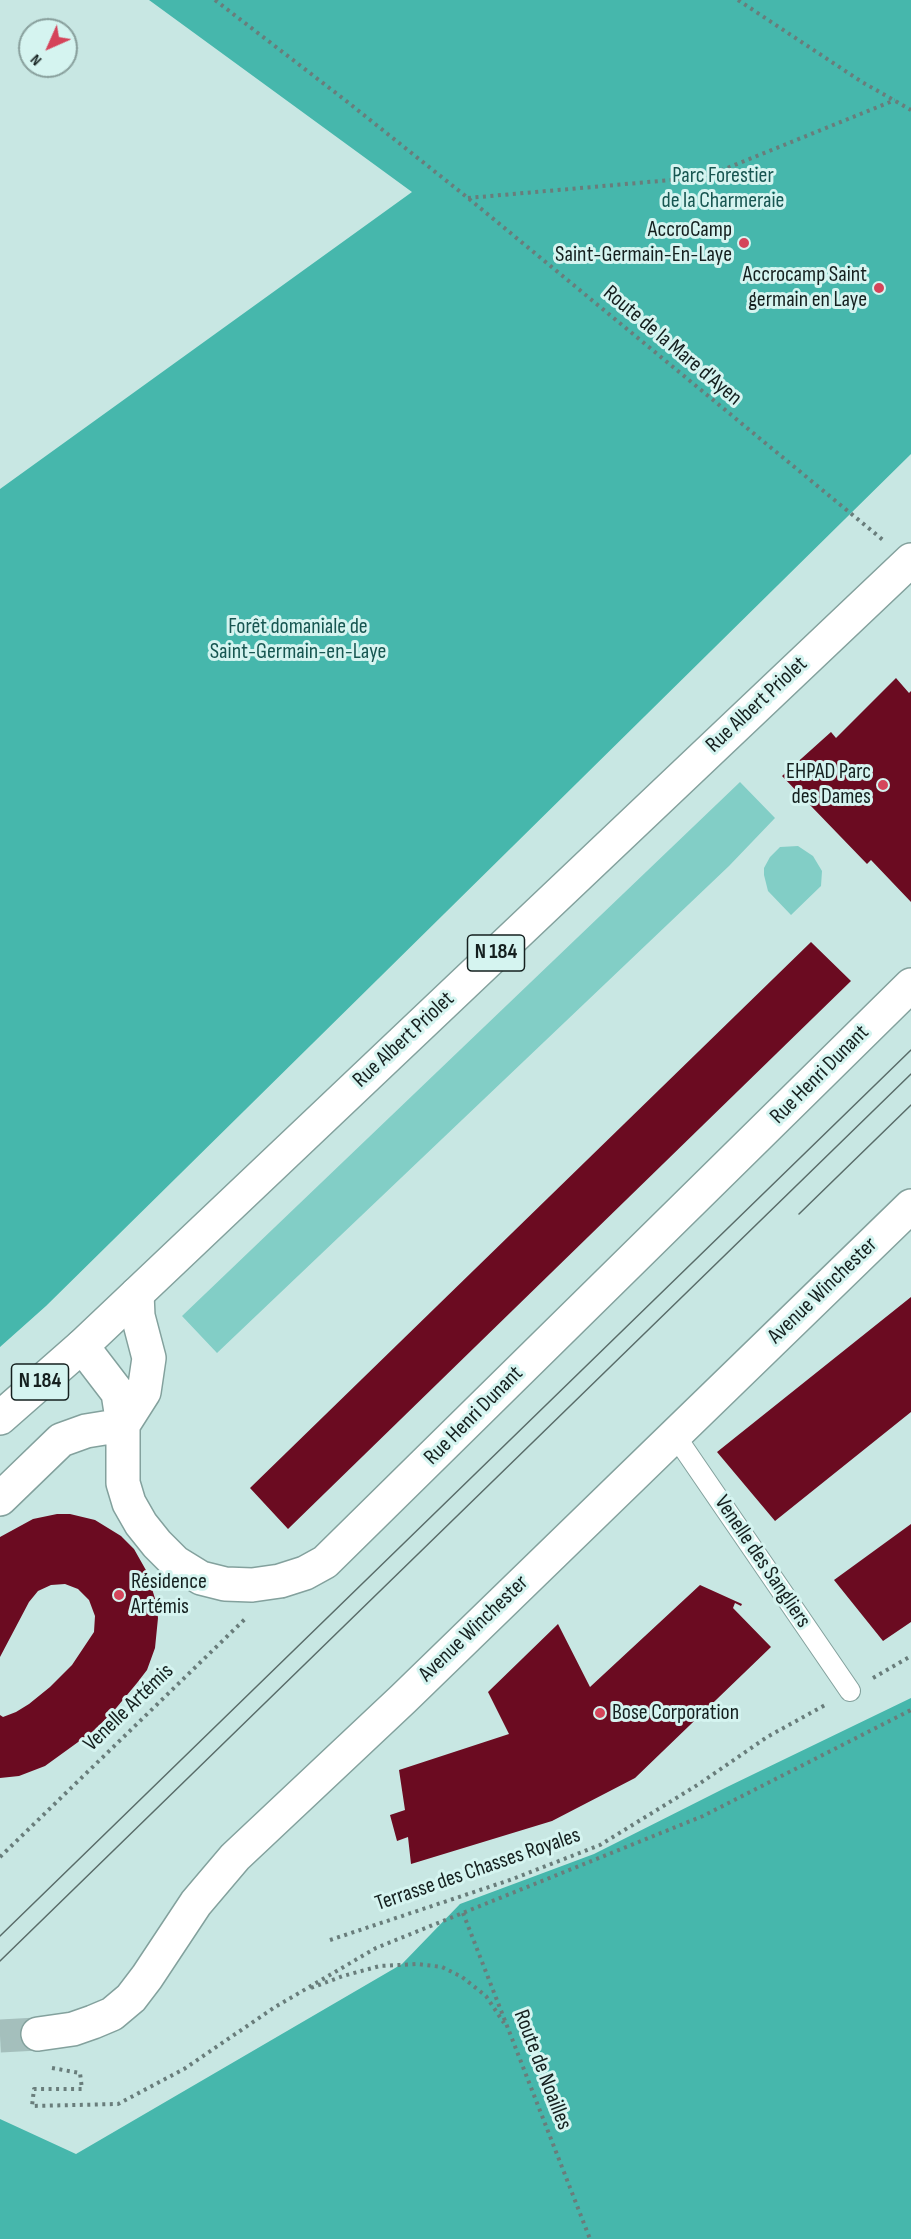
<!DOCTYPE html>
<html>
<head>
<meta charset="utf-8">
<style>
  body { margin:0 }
  #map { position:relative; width:911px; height:2239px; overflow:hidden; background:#c8e7e3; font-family:"Sofia Sans Condensed",sans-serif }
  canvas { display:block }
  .north { position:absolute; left:18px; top:18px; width:60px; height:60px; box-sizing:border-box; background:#d5f4f0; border:2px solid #889f9c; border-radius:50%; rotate:225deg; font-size:16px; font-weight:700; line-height:24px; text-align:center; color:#15201f }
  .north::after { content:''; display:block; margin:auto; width:21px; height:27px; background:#d5445a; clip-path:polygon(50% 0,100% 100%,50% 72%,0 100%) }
</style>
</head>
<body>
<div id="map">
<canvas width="911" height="2239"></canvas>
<div class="north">N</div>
</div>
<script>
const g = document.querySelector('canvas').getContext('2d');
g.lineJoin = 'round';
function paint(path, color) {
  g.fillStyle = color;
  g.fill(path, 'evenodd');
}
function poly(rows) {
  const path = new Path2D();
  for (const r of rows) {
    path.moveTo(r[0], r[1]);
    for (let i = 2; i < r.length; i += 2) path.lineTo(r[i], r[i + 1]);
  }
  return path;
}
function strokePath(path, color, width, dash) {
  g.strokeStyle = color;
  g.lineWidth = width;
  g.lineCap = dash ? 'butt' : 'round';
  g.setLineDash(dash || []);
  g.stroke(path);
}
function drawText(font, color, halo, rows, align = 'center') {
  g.font = font + ' "Sofia Sans Condensed",sans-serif';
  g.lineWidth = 6;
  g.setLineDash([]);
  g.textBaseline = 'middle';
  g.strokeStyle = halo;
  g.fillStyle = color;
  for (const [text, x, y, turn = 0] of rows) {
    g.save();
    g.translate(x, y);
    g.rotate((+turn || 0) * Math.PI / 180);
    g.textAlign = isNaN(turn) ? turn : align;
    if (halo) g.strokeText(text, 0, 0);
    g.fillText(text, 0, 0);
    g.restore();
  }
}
paint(poly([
  [740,782,775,818,729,866,217,1353,182,1316],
  [798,846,813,856,822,871,821,886,791,915,768,891,764,875,764,868,770,857,780,847]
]), '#82cec6');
paint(poly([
  [149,0,911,0,911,454,46,1306,0,1347,0,489,412,192],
  [911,1698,911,2239,0,2239,0,2119,76,2154,402,1964,460,1904,594,1854,727,1787]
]), '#46b7ac');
paint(poly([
  [896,678,909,693,911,691,911,902,871,860,867,864,782,776,831,732,836,738],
  [811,942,851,981,288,1529,250,1488],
  [911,1297,911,1412,775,1521,717,1452],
  [57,1514,70,1514,95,1520,121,1536,134,1549,147,1572,156,1602,158,1618,155,1648,147,1670,137,1683,112,1713,92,1732,45,1766,19,1776,0,1778,0,1715,3,1717,16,1712,29,1704,50,1687,72,1665,94,1632,95,1616,89,1600,78,1589,65,1584,51,1585,38,1591,29,1602,0,1657,0,1537,33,1519],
  [911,1524,911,1622,883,1641,834,1580],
  [700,1585,742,1604,741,1606,735,1603,733,1608,771,1647,635,1778,552,1821,411,1864,408,1837,397,1841,390,1815,405,1810,399,1770,509,1734,488,1692,558,1624,590,1687]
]), '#6b0b21');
strokePath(poly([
  [0,2036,38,2034]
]), '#a4bfbc', 33, [33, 16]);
const service = poly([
  [674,1434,850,1691]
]);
const minor = poly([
  [82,1346,118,1393,123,1425,123,1483,129,1503,141,1524,157,1544,175,1562,201,1578,225,1584,252,1585,280,1581,305,1573,325,1562,911,985],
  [0,1499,61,1440,86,1431,123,1425,144,1392,149,1358,138,1316,137,1294],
  [38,2034,73,2029,93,2022,112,2014,131,1998,147,1977,196,1903,235,1857,403,1699,911,1206]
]);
const primary = poly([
  [0,1418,82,1346,911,560]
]);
strokePath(service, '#83a19d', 22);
strokePath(minor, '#83a19d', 36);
strokePath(primary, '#83a19d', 36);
strokePath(poly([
  [215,0,345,100,468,198,883,540],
  [738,0,862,82,911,110],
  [468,198,705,177,895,100],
  [873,1678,911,1656],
  [0,1857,245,1619],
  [463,1913,590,2239],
  [330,1940,510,1880,600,1845,699,1784,767,1737,827,1704],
  [311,1988,343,1976,380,1966,417,1964,442,1967,462,1977,486,1996,504,2023],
  [52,2068,80,2073,82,2089,34,2089,32,2106,118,2104,184,2069,275,2007,376,1948,703,1816,911,1710]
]), '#697d7b', 4, [3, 4.5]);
strokePath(service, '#fff', 20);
strokePath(minor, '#fff', 33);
strokePath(primary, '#fff', 33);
strokePath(poly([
  [799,1214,911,1105],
  [0,1936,911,1050],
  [0,1961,911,1074]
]), '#596c69', 1.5);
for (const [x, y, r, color] of [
  [744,243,6,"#d5445a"],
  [879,288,6,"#d5445a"],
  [883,785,6,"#d5445a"],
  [119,1595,6,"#d5445a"],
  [600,1713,6,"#d5445a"]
]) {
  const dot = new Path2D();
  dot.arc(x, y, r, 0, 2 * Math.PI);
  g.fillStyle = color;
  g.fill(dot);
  strokePath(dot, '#d5f4f0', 2);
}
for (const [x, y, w] of [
  [496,953,57],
  [40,1382,57]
]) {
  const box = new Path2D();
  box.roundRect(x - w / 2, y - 18, w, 36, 4.5);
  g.fillStyle = '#d5f4f0';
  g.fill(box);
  strokePath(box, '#15201f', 1.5);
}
drawText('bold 21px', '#15201f', null, [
  ["N 184",496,953],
  ["N 184",40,1382]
]);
drawText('22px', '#175651', '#d5f4f0', [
  ["Parc Forestier",723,176],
  ["de la Charmeraie",723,201],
  ["Forêt domaniale de",298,627],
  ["Saint-Germain-en-Laye",298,652]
]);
drawText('22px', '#15201f', '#d5f4f0', [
  ["AccroCamp",732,230],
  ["Saint-Germain-En-Laye",732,255],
  ["Accrocamp Saint",867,275],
  ["germain en Laye",867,300],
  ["EHPAD Parc",871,772],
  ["des Dames",871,797],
  ["Résidence",131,1582,"left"],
  ["Artémis",131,1607,"left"],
  ["Bose Corporation",612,1713,"left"]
], 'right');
drawText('22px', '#15201f', '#d5f4f0', [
  ["Route de la Mare d'Ayen",672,346,40],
  ["Rue Albert Priolet",757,705,-43],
  ["Rue Albert Priolet",404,1040,-43],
  ["Rue Henri Dunant",820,1075,-45],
  ["Avenue Winchester",823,1291,-44],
  ["Rue Henri Dunant",474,1416,-45],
  ["Venelle des Sangliers",762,1562,56],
  ["Avenue Winchester",474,1629,-44],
  ["Venelle Artémis",129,1708,-44],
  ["Terrasse des Chasses Royales",478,1870,-19],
  ["Route de Noailles",542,2070,69]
]);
</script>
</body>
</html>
